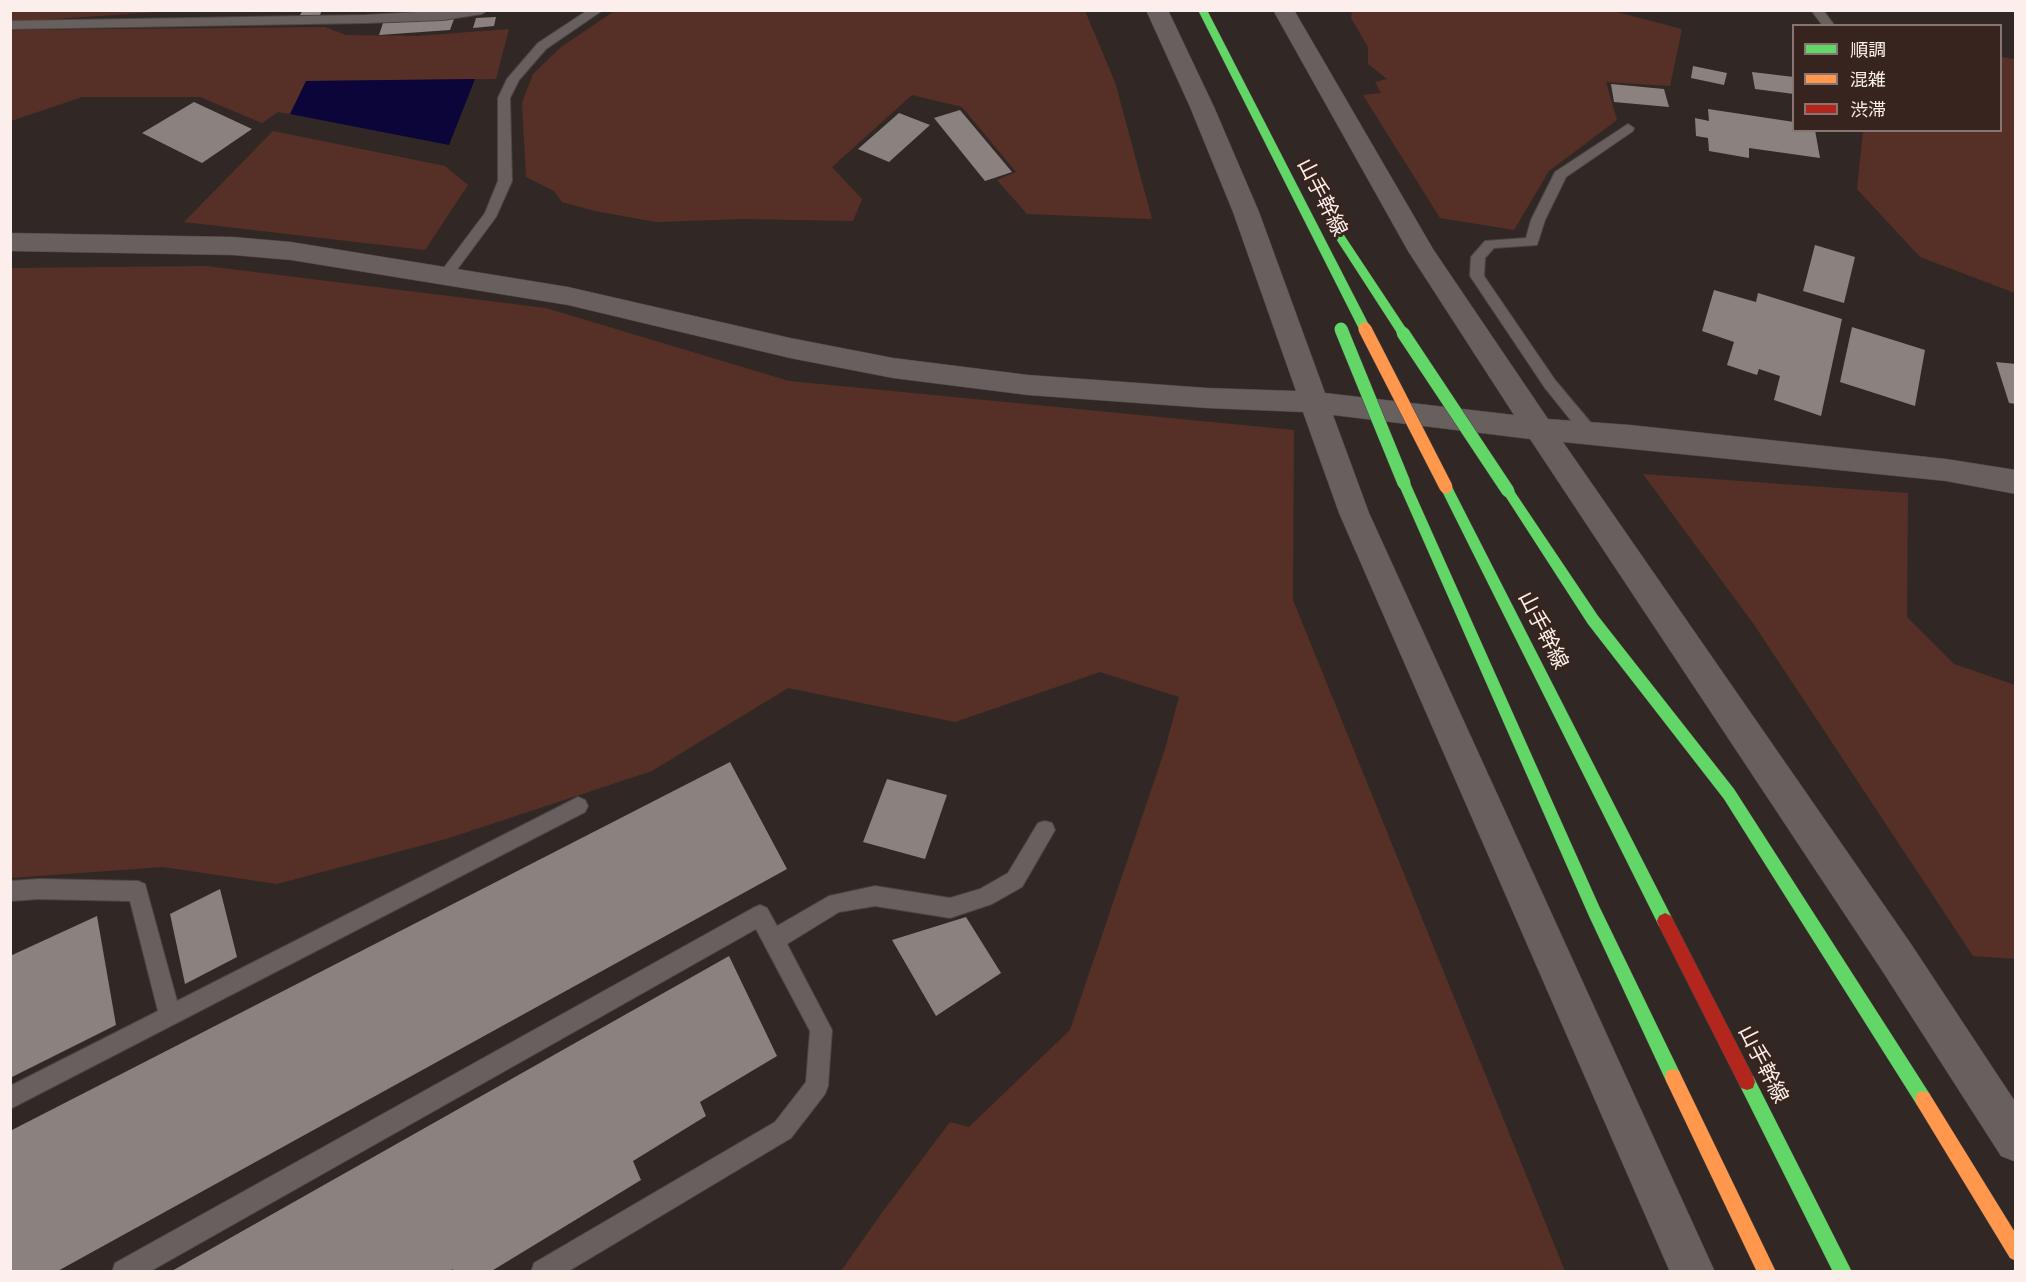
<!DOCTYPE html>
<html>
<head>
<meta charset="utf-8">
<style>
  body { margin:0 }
  #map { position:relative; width:2026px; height:1282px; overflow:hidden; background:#312825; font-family:Poppins,"Noto Sans JP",sans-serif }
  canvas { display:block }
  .frame { position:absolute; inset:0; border:12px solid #fceeea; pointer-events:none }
  .legend { position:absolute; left:1792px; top:24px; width:210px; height:108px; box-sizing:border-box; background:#37241f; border:2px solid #867570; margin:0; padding:8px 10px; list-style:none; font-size:18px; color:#fceeea }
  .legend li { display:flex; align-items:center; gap:12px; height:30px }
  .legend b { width:30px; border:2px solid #867570 }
</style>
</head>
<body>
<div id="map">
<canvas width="2026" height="1282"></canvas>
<div class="frame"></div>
<ul class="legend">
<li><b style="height:8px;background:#63d668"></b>順調</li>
<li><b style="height:8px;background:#ff974d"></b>混雑</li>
<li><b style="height:8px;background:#b3261e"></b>渋滞</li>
</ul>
</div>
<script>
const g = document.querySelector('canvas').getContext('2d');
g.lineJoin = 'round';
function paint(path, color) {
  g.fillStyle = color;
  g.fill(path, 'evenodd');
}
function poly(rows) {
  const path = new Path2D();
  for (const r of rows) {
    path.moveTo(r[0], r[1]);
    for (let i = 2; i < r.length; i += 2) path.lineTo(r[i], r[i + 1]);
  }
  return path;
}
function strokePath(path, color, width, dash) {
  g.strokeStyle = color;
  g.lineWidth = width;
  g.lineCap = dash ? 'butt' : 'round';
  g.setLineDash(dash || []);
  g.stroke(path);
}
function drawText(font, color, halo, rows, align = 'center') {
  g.font = font + ' Poppins,"Noto Sans JP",sans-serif';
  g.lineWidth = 6;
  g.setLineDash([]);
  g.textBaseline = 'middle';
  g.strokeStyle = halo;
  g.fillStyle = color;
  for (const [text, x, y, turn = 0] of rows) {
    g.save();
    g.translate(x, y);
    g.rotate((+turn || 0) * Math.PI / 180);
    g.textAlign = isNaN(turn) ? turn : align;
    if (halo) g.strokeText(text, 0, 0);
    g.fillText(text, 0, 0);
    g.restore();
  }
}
paint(poly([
  [616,10,1085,11,1115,82,1152,219,1027,214,997,180,1016,172,962,107,912,95,832,167,862,199,853,221,744,219,656,222,595,211,562,202,554,191,526,177,522,103,533,74,561,47],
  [11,11,171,11,11,22],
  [1352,11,1613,11,1682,29,1670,86,1606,82,1617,120,1549,171,1514,230,1440,218,1363,95,1381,93,1375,82,1387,79,1368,64,1368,47,1351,18],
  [325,27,346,35,417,36,509,29,496,79,307,81,290,114,278,112,262,123,200,97,82,97,11,121,10,30],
  [2001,57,2015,59,2015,293,1920,257,1857,189,1863,131,2000,130],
  [273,131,445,166,468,185,425,250,184,222],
  [206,266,546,308,789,381,1294,430,1293,600,1565,1271,841,1271,881,1214,950,1122,969,1127,1070,1030,1165,749,1179,697,1100,672,955,722,788,688,652,771,446,839,277,884,163,867,11,878,11,268],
  [1643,474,1908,493,1907,617,1954,664,2015,685,2015,959,1973,956,1755,626]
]), '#563026');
paint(poly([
  [475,79,449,145,290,114,306,81]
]), '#0c0539');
paint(poly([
  [303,10,322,10,320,15,300,15],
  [496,17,494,26,473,28,476,18],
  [454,19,450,30,379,35,383,23],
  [1693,66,1727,73,1724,85,1691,78],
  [1752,72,1794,77,1794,94,1755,89],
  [1611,84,1664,89,1669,107,1614,102],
  [194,102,252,129,202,163,142,133],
  [1708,109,1794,122,1794,130,1815,130,1820,158,1749,148,1749,158,1709,151,1708,138,1696,136,1695,118,1709,121],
  [960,110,1012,172,985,181,934,118],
  [899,113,930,125,889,162,858,149],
  [1815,245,1855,257,1844,303,1803,291],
  [1714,290,1756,302,1758,293,1842,319,1821,416,1774,400,1780,376,1759,369,1757,375,1727,365,1734,342,1702,331],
  [1852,327,1925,350,1915,406,1840,382],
  [1996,362,2016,364,2016,404,2009,403],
  [730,762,787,869,56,1272,10,1272,10,1131],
  [887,779,947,795,925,859,863,842],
  [220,889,237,957,185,984,170,914],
  [97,916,116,1025,10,1078,10,956],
  [966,917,1001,973,936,1016,892,940],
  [729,956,777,1056,700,1102,706,1116,633,1161,641,1180,490,1272,453,1272,453,1269,449,1272,170,1272]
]), '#8b827f');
const lane = poly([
  [456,10,488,10,482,14,443,20,366,23,10,29,10,21,366,15,456,10],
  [588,10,603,10,546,49,519,80,510,98,512,181,496,217,450,279,440,279,438,276,440,273,485,213,498,181,498,98,507,79,538,43,588,10],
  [1811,10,1823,10,1835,26,1823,26,1811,10],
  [1628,124,1634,128,1633,131,1566,177,1545,220,1537,245,1494,248,1485,258,1484,276,1555,380,1597,430,1599,434,1597,438,1591,440,1585,438,1545,388,1472,279,1470,276,1471,257,1485,241,1526,238,1531,220,1555,172,1628,124],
  [578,797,585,800,588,806,585,812,10,1109,10,1086,158,1011,130,901,39,899,10,901,10,881,39,879,138,881,145,884,177,1001,578,797],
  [1045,821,1052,823,1055,830,1022,887,992,904,950,918,875,906,839,912,787,944,832,1030,828,1086,825,1094,791,1138,567,1272,531,1272,534,1263,775,1122,806,1082,810,1031,756,929,149,1272,112,1272,115,1263,753,908,760,905,767,908,777,926,829,896,875,886,950,898,980,889,1008,873,1038,823,1045,821]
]);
const street = poly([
  [1146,10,1168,10,1214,107,1259,212,1325,393,1514,415,1408,251,1273,10,1294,10,1433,249,1548,419,1630,425,1946,459,2016,470,2016,494,1946,481,1563,442,1911,944,2016,1103,2016,1162,2001,1156,1883,972,1530,439,1333,415,1369,513,1715,1272,1670,1272,1339,513,1303,412,1207,408,1028,395,893,378,790,358,568,305,291,260,233,255,10,251,10,233,233,237,291,242,568,287,790,338,893,358,1028,375,1207,388,1296,391,1233,212,1190,107,1146,10]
]);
const fast = poly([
  [1198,10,1207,10,1371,329,1369,332,1365,333,1359,329,1198,10],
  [1336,228,1340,229,1407,330,1407,336,1399,336,1331,231,1336,228],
  [1404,478,1410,483,1599,906,1679,1071,1681,1077,1679,1083,1673,1085,1667,1083,1589,916,1398,483,1404,478],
  [1446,482,1452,487,1671,916,1673,921,1671,926,1665,929,1659,926,1440,487,1446,482],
  [1508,486,1512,488,1598,616,1734,789,1929,1093,1931,1099,1929,1105,1923,1107,1917,1105,1724,799,1588,624,1504,494,1502,491,1508,486],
  [1747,1074,1753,1076,1852,1272,1833,1272,1741,1088,1739,1082,1741,1076,1747,1074]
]);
const slow = poly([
  [1673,1069,1679,1071,1776,1272,1757,1272,1667,1083,1665,1077,1667,1071,1673,1069],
  [1923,1091,1929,1093,2016,1234,2016,1261,2010,1258,1917,1105,1915,1099,1917,1093,1923,1091]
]);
const jam = poly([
  [1665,913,1671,916,1753,1076,1755,1082,1753,1088,1747,1090,1741,1088,1659,926,1657,921,1659,916,1665,913]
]);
strokePath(lane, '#4e4543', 2);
strokePath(street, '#4e4543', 1);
strokePath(fast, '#4e4543', 1);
strokePath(slow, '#4e4543', 1);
strokePath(jam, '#4e4543', 1);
paint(lane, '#68605e');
paint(street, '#68605e');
paint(fast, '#63d668');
paint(slow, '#ff974d');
paint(jam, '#b3261e');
const fastBridge = poly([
  [1341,329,1404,483],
  [1403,333,1508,491]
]);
const slowBridge = poly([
  [1365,329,1446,487]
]);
strokePath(fastBridge, '#4e4543', 14, []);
strokePath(slowBridge, '#4e4543', 14, []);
strokePath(fastBridge, '#63d668', 13);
strokePath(slowBridge, '#ff974d', 13);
drawText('21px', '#fceeea', '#37241f', [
  ["山手幹線",1321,198,63],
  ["山手幹線",1542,631,63],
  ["山手幹線",1762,1065,63]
]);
</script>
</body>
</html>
